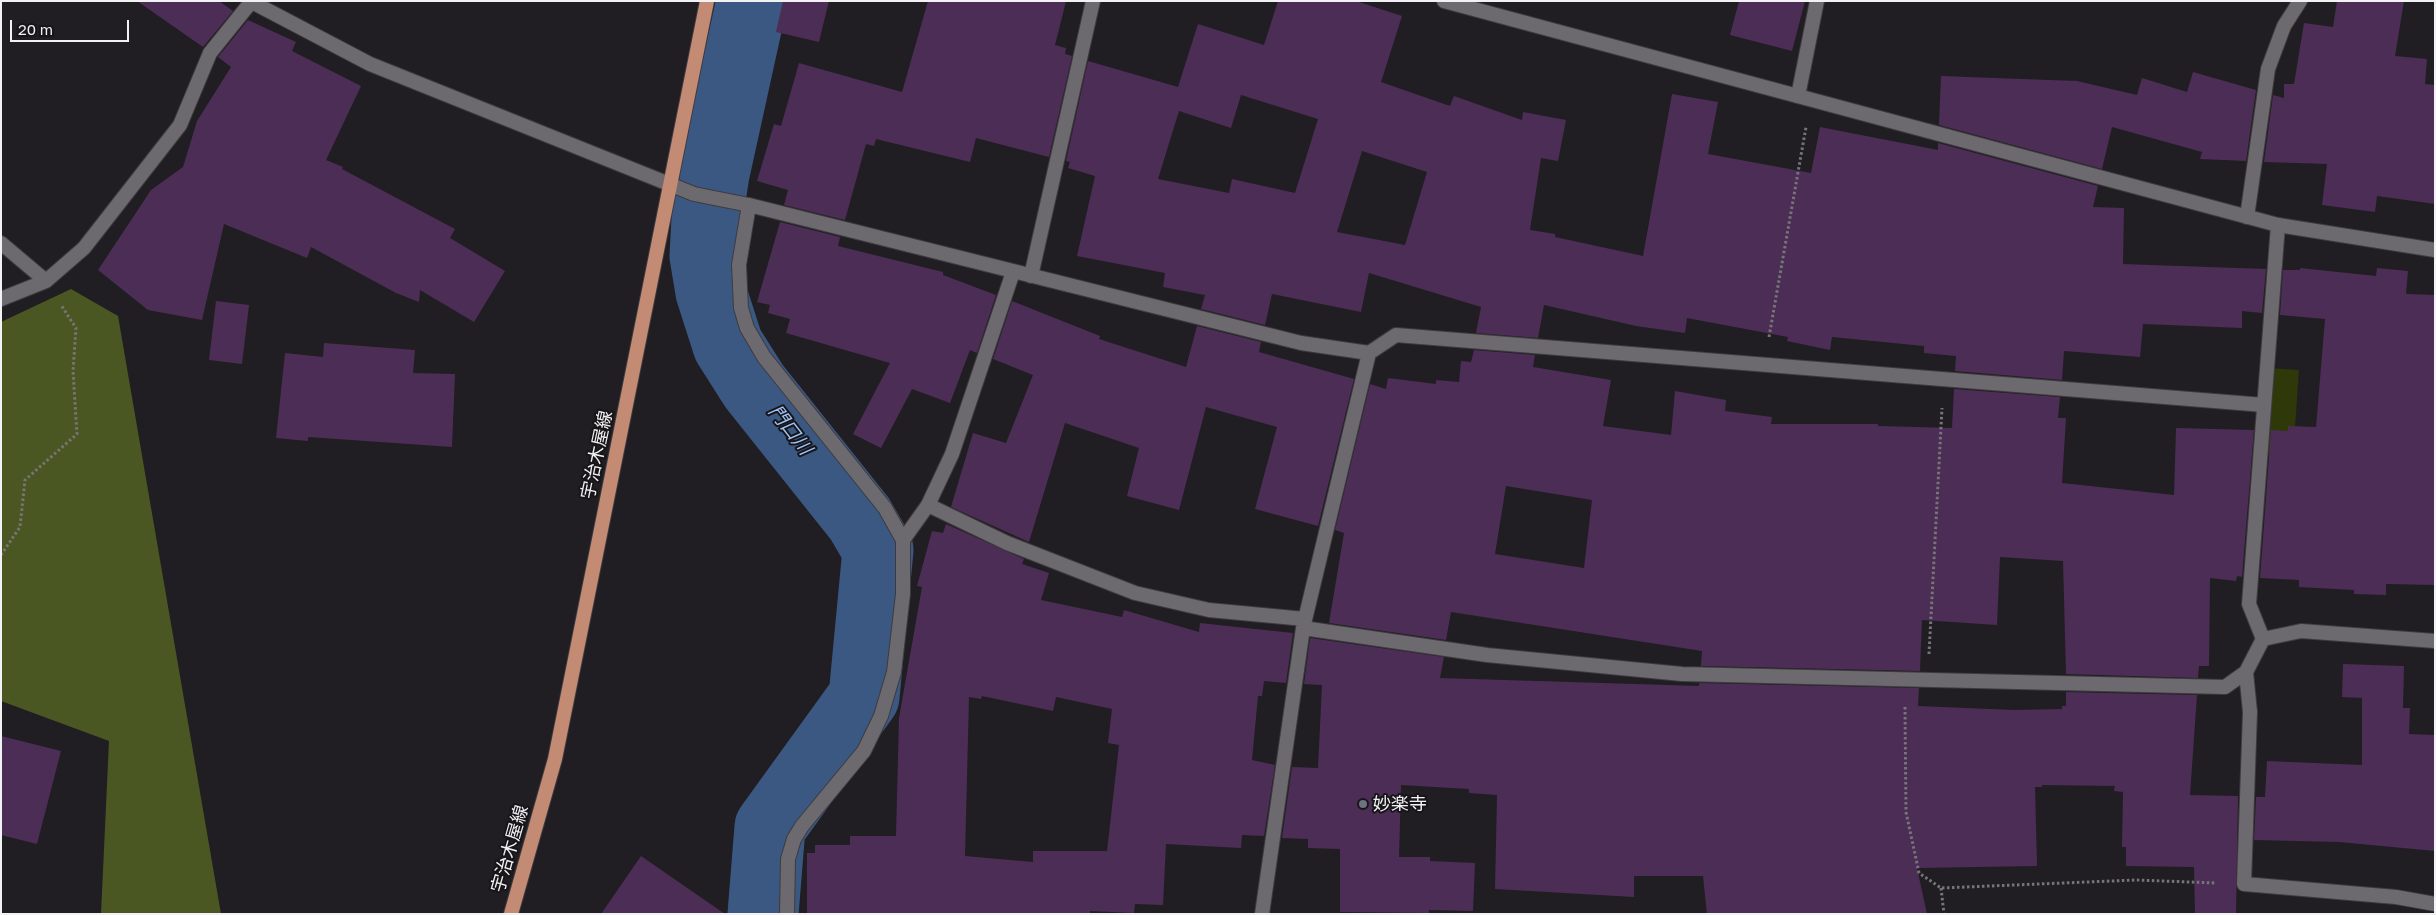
<!DOCTYPE html>
<html>
<head>
<meta charset="utf-8">
<style>
  body { margin:0 }
  #map { position:relative; width:2436px; height:915px; overflow:hidden; background:#201e22; font-family:"Golos Text",sans-serif }
  canvas { display:block }
  .frame { position:absolute; inset:0; border:2px solid #f2f1f3; pointer-events:none }
  .scale { position:absolute; left:10px; top:20px; width:119px; height:22px; box-sizing:border-box; border:2px solid #f2f1f3; border-top:0; padding-left:6px; font-size:15px; line-height:18px; white-space:nowrap; color:#f2f1f3; -webkit-text-stroke:4px #171518; paint-order:stroke }
</style>
</head>
<body>
<div id="map">
<canvas width="2436" height="915"></canvas>
<div class="frame"></div>
<div class="scale">20 m</div>
</div>
<script>
const g = document.querySelector('canvas').getContext('2d');
g.lineJoin = 'round';
function paint(path, color) {
  g.fillStyle = color;
  g.fill(path, 'evenodd');
}
function poly(rows) {
  const path = new Path2D();
  for (const r of rows) {
    path.moveTo(r[0], r[1]);
    for (let i = 2; i < r.length; i += 2) path.lineTo(r[i], r[i + 1]);
  }
  return path;
}
function strokePath(path, color, width, dash) {
  g.strokeStyle = color;
  g.lineWidth = width;
  g.lineCap = dash ? 'butt' : 'round';
  g.setLineDash(dash || []);
  g.stroke(path);
}
function drawText(font, color, halo, rows, align = 'center') {
  g.font = font + ' "Golos Text","Noto Sans JP",sans-serif';
  g.lineWidth = 4;
  g.setLineDash([]);
  g.textBaseline = 'middle';
  g.strokeStyle = halo;
  g.fillStyle = color;
  for (const [text, x, y, turn = 0] of rows) {
    g.save();
    g.translate(x, y);
    g.rotate((+turn || 0) * Math.PI / 180);
    g.textAlign = isNaN(turn) ? turn : align;
    if (halo) g.strokeText(text, 0, 0);
    g.fillText(text, 0, 0);
    g.restore();
  }
}
paint(poly([
  [2268,368,2299,370,2293,457,2261,453]
]), '#2f3809');
paint(poly([
  [71,289,118,316,221,914,101,914,109,741,1,701,1,322]
]), '#4b5722');
strokePath(poly([
  [752,1,714,174,707,218,705,256,711,292,728,345,754,386,860,519,878,550,864,697,770,827,763,914]
]), '#3b5883', 71);
paint(poly([
  [137,1,219,1,233,11,203,47],
  [783,1,829,1,819,42,776,32],
  [928,1,1066,1,1055,45,1066,48,1065,54,1072,56,1049,157,976,138,970,162,876,139,874,146,866,144,845,220,784,205,788,190,757,181,774,124,781,126,799,63,902,92],
  [1278,1,1356,1,1402,16,1381,82,1450,106,1454,96,1522,120,1523,112,1566,120,1558,161,1541,158,1530,230,1555,234,1555,237,1643,256,1672,94,1718,102,1708,154,1811,173,1820,127,1938,150,1938,143,2098,186,2093,207,2124,208,2123,264,2266,269,2262,313,2242,311,2242,328,2143,324,2140,357,2064,351,2062,380,1955,371,1956,356,1924,353,1924,346,1832,337,1830,350,1787,341,1788,337,1687,318,1685,333,1636,326,1544,305,1538,338,1476,333,1481,307,1369,273,1361,312,1272,294,1265,325,1201,309,1205,295,1163,287,1165,273,1077,256,1095,176,1068,168,1070,162,1066,161,1088,61,1178,87,1198,24,1264,45],
  [1241,95,1318,119,1295,193,1232,179,1229,193,1158,179,1179,111,1231,128],
  [1362,151,1427,172,1405,245,1337,232],
  [1739,1,1805,1,1792,51,1730,35],
  [2337,1,2404,1,2395,56,2427,59,2425,84,2435,85,2435,204,2377,196,2375,212,2322,205,2327,164,2264,162,2273,95,2284,98,2284,84,2294,84,2304,23,2333,27],
  [248,20,296,42,292,51,361,86,326,160,343,167,342,169,455,229,450,238,505,271,474,322,420,290,419,302,396,293,311,247,307,258,224,224,202,320,148,310,98,270,151,190,183,167,197,121,231,67,218,57],
  [2193,72,2256,90,2246,161,2200,159,2202,152,2112,127,2102,169,1939,125,1941,76,2077,81,2137,95,2142,78,2187,92],
  [780,222,840,237,838,246,943,272,943,275,996,295,977,353,970,350,950,403,912,389,881,448,853,434,890,363,786,333,790,319,768,313,770,305,757,302],
  [2300,268,2376,276,2377,268,2408,271,2406,294,2435,295,2435,585,2386,584,2386,595,2354,594,2354,590,2299,587,2299,580,2260,578,2271,430,2288,431,2288,426,2316,427,2325,319,2280,315,2283,270,2300,270],
  [216,301,249,305,242,364,209,360],
  [1012,301,1100,336,1099,339,1186,367,1197,326,1261,342,1259,352,1354,379,1318,526,1255,509,1277,427,1206,407,1179,510,1127,496,1139,448,1065,423,1029,542,951,507,973,433,1006,443,1033,375,993,359],
  [324,343,415,350,413,373,455,374,452,447,308,437,308,441,276,438,285,353,323,357],
  [1474,350,1535,355,1533,367,1611,380,1603,426,1671,435,1675,391,1726,400,1725,411,1772,417,1771,424,1878,424,1878,426,1952,428,1954,389,2060,397,2058,418,2066,418,2062,483,2174,495,2176,428,2254,430,2242,577,2237,576,2236,581,2210,578,2209,666,2199,666,2198,678,2066,674,2063,561,2000,557,1997,625,1922,620,1920,671,1701,666,1702,651,1451,612,1446,640,1329,623,1344,533,1335,530,1370,384,1386,389,1388,378,1436,384,1436,380,1459,382,1461,361,1471,362],
  [1506,486,1592,500,1584,568,1495,554],
  [946,524,1024,559,1022,564,1049,573,1041,600,1122,617,1124,610,1199,632,1200,623,1293,633,1286,683,1264,681,1262,696,1258,696,1252,760,1275,765,1264,836,1242,835,1241,848,1166,844,1163,905,1135,904,1134,913,1090,911,1090,914,807,914,807,853,815,853,815,845,850,845,850,836,896,836,899,718,922,587,917,586,932,531,943,533],
  [982,696,1053,711,1056,697,1112,709,1108,743,1119,745,1107,851,1033,851,1033,862,965,856,969,697,981,699],
  [1310,638,1444,657,1440,678,1699,686,1699,683,1919,688,1918,706,2014,710,2062,709,2062,706,2066,706,2066,692,2197,695,2190,795,2238,796,2236,914,2195,914,2194,867,2126,866,2126,847,2122,847,2123,792,2114,791,2115,786,2042,785,2042,787,2035,787,2037,866,1917,868,1927,914,1707,914,1703,876,1634,876,1634,897,1495,889,1497,795,1469,793,1469,789,1401,785,1399,857,1430,857,1430,861,1475,863,1473,911,1429,910,1429,913,1340,912,1340,849,1308,848,1308,839,1282,838,1292,767,1318,768,1322,685,1304,684],
  [2343,664,2404,666,2403,708,2410,708,2409,734,2435,735,2435,851,2339,842,2254,840,2256,797,2265,797,2267,761,2362,765,2362,698,2342,697],
  [1,736,61,751,37,844,1,835],
  [641,856,725,914,601,914]
]), '#4c2d56');
const service = poly([
  [1031,276,1093,1],
  [928,505,952,454,1013,272]
]);
const minor = poly([
  [250,1,370,64,694,194,749,205,1301,343,1369,353,1396,335,2264,405],
  [1798,96,1817,1],
  [749,205,739,265,741,308,747,328,764,357,885,508,903,540,903,594,894,672,881,716,864,751,802,826,794,839,788,859,787,914],
  [2247,217,2268,69,2284,26,2300,1],
  [2278,225,2249,604,2263,639,2246,672,2250,712,2244,884,2396,897,2435,904],
  [1,243,46,281],
  [1,299,46,281,84,248,180,125,210,53,251,2],
  [903,540,928,505,1007,543,1135,593,1209,610,1305,619],
  [1303,628,1487,655,1682,674,2225,687,2246,672],
  [2263,639,2301,631,2435,641],
  [1262,914,1303,628,1369,353]
]);
const tertiary = poly([
  [1444,1,2278,225,2435,250]
]);
const primary = poly([
  [511,914,555,759,707,1]
]);
strokePath(service, '#3d3b3e', 16);
strokePath(minor, '#3d3b3e', 16);
strokePath(tertiary, '#3d3b3e', 16);
strokePath(primary, '#3d3b3e', 16);
strokePath(poly([
  [1769,337,1806,127],
  [1,555,20,527,25,480,77,434,73,371,76,328,61,305],
  [1929,654,1942,408],
  [1905,707,1906,812,1919,873,1941,888,2136,880,2216,883],
  [1941,888,1944,914]
]), '#767578', 3, [2.5, 2.5]);
strokePath(service, '#6c6a6e', 14);
strokePath(minor, '#6c6a6e', 14);
strokePath(tertiary, '#6c6a6e', 14);
strokePath(primary, '#c38a74', 14);
for (const [x, y, r, color] of [
  [1363,804,5,"#6b7280"]
]) {
  const dot = new Path2D();
  dot.arc(x, y, r, 0, 2 * Math.PI);
  g.fillStyle = color;
  g.fill(dot);
  strokePath(dot, '#171518', 2);
}
drawText('18px', '#f2f1f3', '#171518', [
  ["宇治木屋線",597,455,-78],
  ["宇治木屋線",510,849,-74]
]);
drawText('18px', '#f2f1f3', '#171518', [
  ["妙楽寺",1373,804]
], 'left');
drawText('italic 19px', '#9dc2f7', '#171518', [
  ["門口川",790,430,52]
]);
</script>
</body>
</html>
